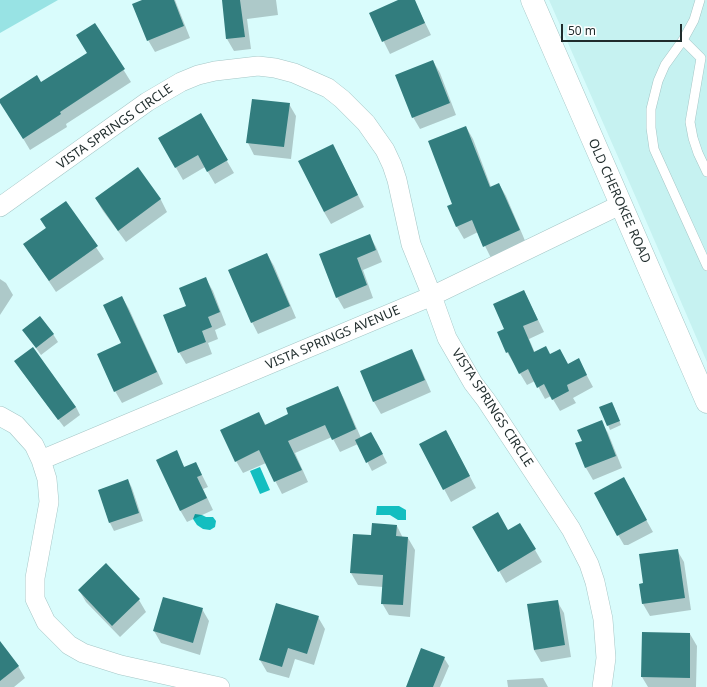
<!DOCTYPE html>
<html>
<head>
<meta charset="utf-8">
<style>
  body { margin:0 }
  #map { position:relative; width:707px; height:687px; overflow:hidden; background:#d9fcfc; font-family:"Noto Sans",sans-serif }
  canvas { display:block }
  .scale { position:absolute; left:561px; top:24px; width:121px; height:18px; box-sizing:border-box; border:2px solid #1f2c2c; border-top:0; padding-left:5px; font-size:12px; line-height:14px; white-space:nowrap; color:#1f2c2c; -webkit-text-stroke:3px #fff; paint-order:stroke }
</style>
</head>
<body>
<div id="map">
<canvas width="707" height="687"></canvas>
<div class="scale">50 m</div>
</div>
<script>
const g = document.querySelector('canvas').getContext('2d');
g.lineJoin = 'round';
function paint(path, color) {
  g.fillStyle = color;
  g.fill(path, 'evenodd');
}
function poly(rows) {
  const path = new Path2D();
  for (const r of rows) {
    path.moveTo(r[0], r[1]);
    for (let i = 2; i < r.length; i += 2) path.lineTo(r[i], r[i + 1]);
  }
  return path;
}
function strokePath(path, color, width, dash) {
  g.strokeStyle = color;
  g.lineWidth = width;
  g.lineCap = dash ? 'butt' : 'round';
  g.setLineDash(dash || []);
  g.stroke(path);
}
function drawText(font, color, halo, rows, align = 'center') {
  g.font = font + ' "Noto Sans",sans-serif';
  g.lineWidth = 3;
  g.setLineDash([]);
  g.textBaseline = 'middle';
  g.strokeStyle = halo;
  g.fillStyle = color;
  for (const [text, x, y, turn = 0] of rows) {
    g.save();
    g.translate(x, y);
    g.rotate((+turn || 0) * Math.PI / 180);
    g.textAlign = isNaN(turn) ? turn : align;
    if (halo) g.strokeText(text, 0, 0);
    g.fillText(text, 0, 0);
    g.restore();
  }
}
paint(poly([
  [549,0,707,0,707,362,637,200]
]), '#c6f2f1');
paint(poly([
  [0,0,58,0,0,33]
]), '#98e3e4');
paint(poly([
  [260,467,270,490,260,494,250,471],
  [377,506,399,506,406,510,406,520,398,520,390,515,376,515],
  [195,514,202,515,206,517,213,517,216,521,215,527,210,530,203,529,197,525,193,519]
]), '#13bec0');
paint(poly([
  [144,0,175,0,190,38,155,52,148,40],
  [223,0,276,0,278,15,247,19,251,49,234,51,227,39],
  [401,0,414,0,431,35,390,54,370,14],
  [95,24,131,82,66,124,67,127,30,150,0,100,41,84,88,53],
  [433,61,440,73,456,115,420,129,413,117],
  [289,104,296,116,291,159,254,155,248,143],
  [200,115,234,173,215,184,205,167,183,180,159,138],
  [466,127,473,139,491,187,499,184,506,196,526,243,491,258,478,232,464,239,457,227,454,204],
  [339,157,364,207,331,224,324,212],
  [138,168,161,200,167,212,126,242,103,211,96,199],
  [65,202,104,259,56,292,24,244,46,228],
  [369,235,376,247,382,262,363,270,373,298,344,309,337,297,320,254],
  [267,254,274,266,296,318,258,334,252,322],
  [0,279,6,283,13,295,0,315],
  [206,279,213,291,226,325,215,330,218,339,208,343,212,354,186,364,179,352,188,306],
  [524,291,544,332,529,339,535,353,550,355,568,364,578,359,593,387,573,398,576,403,560,411,551,396,545,399,535,381,527,385,507,352,505,330],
  [122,297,129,309,163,384,122,403,115,391,122,344],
  [23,330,53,334,58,342,41,355],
  [411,350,418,362,431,392,381,414,374,402,361,372],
  [20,369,76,407,80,415,64,427],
  [338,387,344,399,361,438,376,441,387,463,372,471,358,444,340,452,332,437,295,453,308,482,282,494,266,463,243,473,236,461,259,414,266,425,290,414],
  [614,407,621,425,610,430,601,408],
  [601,421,608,433,622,468,593,480,586,468,577,444,583,441],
  [446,431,476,488,451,502,420,444],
  [176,452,185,468,196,463,208,487,203,489,213,510,187,522,180,510],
  [128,480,132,488,143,521,114,531,110,523,99,490],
  [630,491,653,532,628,545,624,545,617,533],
  [520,524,542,562,506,583,474,527,508,531],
  [397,526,403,538,408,538,415,550,410,617,389,615,382,603,383,587,358,585,351,573],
  [677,550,684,562,691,610,650,616,643,604,640,585,645,584],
  [106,565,139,600,146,612,120,637,86,602,79,590],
  [557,601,564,613,571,657,541,662,534,650,528,605],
  [202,609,209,621,200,655,161,643,154,631],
  [318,617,325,629,314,665,295,659,289,678,267,672,260,660],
  [643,633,690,634,697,646,696,687,648,687,642,677],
  [0,656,18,666,25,678,14,687,0,687],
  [444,658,449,666,440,687,407,687],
  [543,678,548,687,508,687,507,680]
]), '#0003');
paint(poly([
  [142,0,174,0,184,26,147,41,132,4],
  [222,0,240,0,245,37,226,39],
  [398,0,415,0,425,23,382,42,369,13],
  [95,23,125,69,60,112,61,114,23,139,0,103,0,99,37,75,41,82,87,53,76,35],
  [433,60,450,103,412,118,395,75],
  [252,99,290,103,284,147,246,143],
  [201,113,228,160,207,172,198,155,175,168,158,138],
  [466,126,490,187,499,183,520,230,483,247,472,220,456,227,447,206,452,204,428,141],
  [333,144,358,195,324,212,298,161],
  [138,167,161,199,118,231,95,198],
  [66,201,98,246,49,281,23,244,46,228,40,219],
  [370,234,376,250,357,258,367,285,336,298,319,254],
  [267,253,290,306,251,323,228,270],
  [206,277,220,312,208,317,212,327,202,331,206,342,178,353,163,315,186,306,179,288],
  [524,290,538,320,523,326,534,352,546,346,550,354,560,349,568,364,579,358,587,375,567,385,569,391,552,400,544,384,537,388,528,369,519,374,508,352,506,353,497,332,504,329,493,304],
  [122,296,157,372,114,392,97,354,121,343,103,305],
  [40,316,54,334,36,348,22,330],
  [33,347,76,407,58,420,14,361],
  [412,349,425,380,373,402,360,371],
  [338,386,356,429,332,440,325,425,288,441,302,470,274,482,259,450,235,462,220,430,259,412,265,425,288,414,286,408],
  [612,402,620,421,607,426,599,407],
  [602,420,616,456,585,468,575,443,582,441,577,430],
  [446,430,470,476,443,490,419,444],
  [371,432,383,454,366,463,355,440],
  [177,450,184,467,196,462,202,475,197,477,207,498,180,511,156,460],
  [624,477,647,520,617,536,594,493],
  [128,479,139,513,109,523,98,490],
  [498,512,508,530,520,523,536,549,498,572,472,527],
  [372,523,397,525,396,536,408,537,403,605,381,604,383,575,350,573,353,534,371,535],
  [678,549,685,598,642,604,639,584,643,583,639,554],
  [106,563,140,599,112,626,78,590],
  [163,597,203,608,193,643,153,631],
  [558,600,565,645,534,650,527,604],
  [276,603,319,616,307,654,288,648,282,667,259,660],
  [642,632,690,633,690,678,641,677],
  [0,641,19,666,0,681],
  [421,648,445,657,433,687,406,687]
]), '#327d7e');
const lane = poly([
  [700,0,694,20,683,40,665,65,658,81,651,109,651,128,654,149,707,266],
  [683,40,701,58,690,122,693,138,698,153,707,172]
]);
const street = poly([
  [0,207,147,102,181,82,198,75,215,71,258,66,275,68,294,73,328,88,342,99,366,123,385,150,392,165,397,180,411,244,432,296,447,338,473,383,486,400,571,529,589,564,595,582,603,619,606,658,602,687],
  [0,416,16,425,34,445,41,460,47,479,49,502,35,578,35,599,46,622,69,645,83,653,121,665,220,687],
  [41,460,432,296,620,205]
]);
const secondary = poly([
  [532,0,707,402]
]);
strokePath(lane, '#a5c6c6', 10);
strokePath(street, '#a5c6c6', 20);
strokePath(secondary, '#a5c6c6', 23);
strokePath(lane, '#fff', 9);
strokePath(street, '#fff', 19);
strokePath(secondary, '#fff', 22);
drawText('13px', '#1f2c2c', '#fff', [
  ["VISTA SPRINGS CIRCLE",115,127,-35],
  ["OLD CHEROKEE ROAD",619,201,66],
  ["VISTA SPRINGS AVENUE",333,338,-23],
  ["VISTA SPRINGS CIRCLE",492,408,57]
]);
</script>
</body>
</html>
